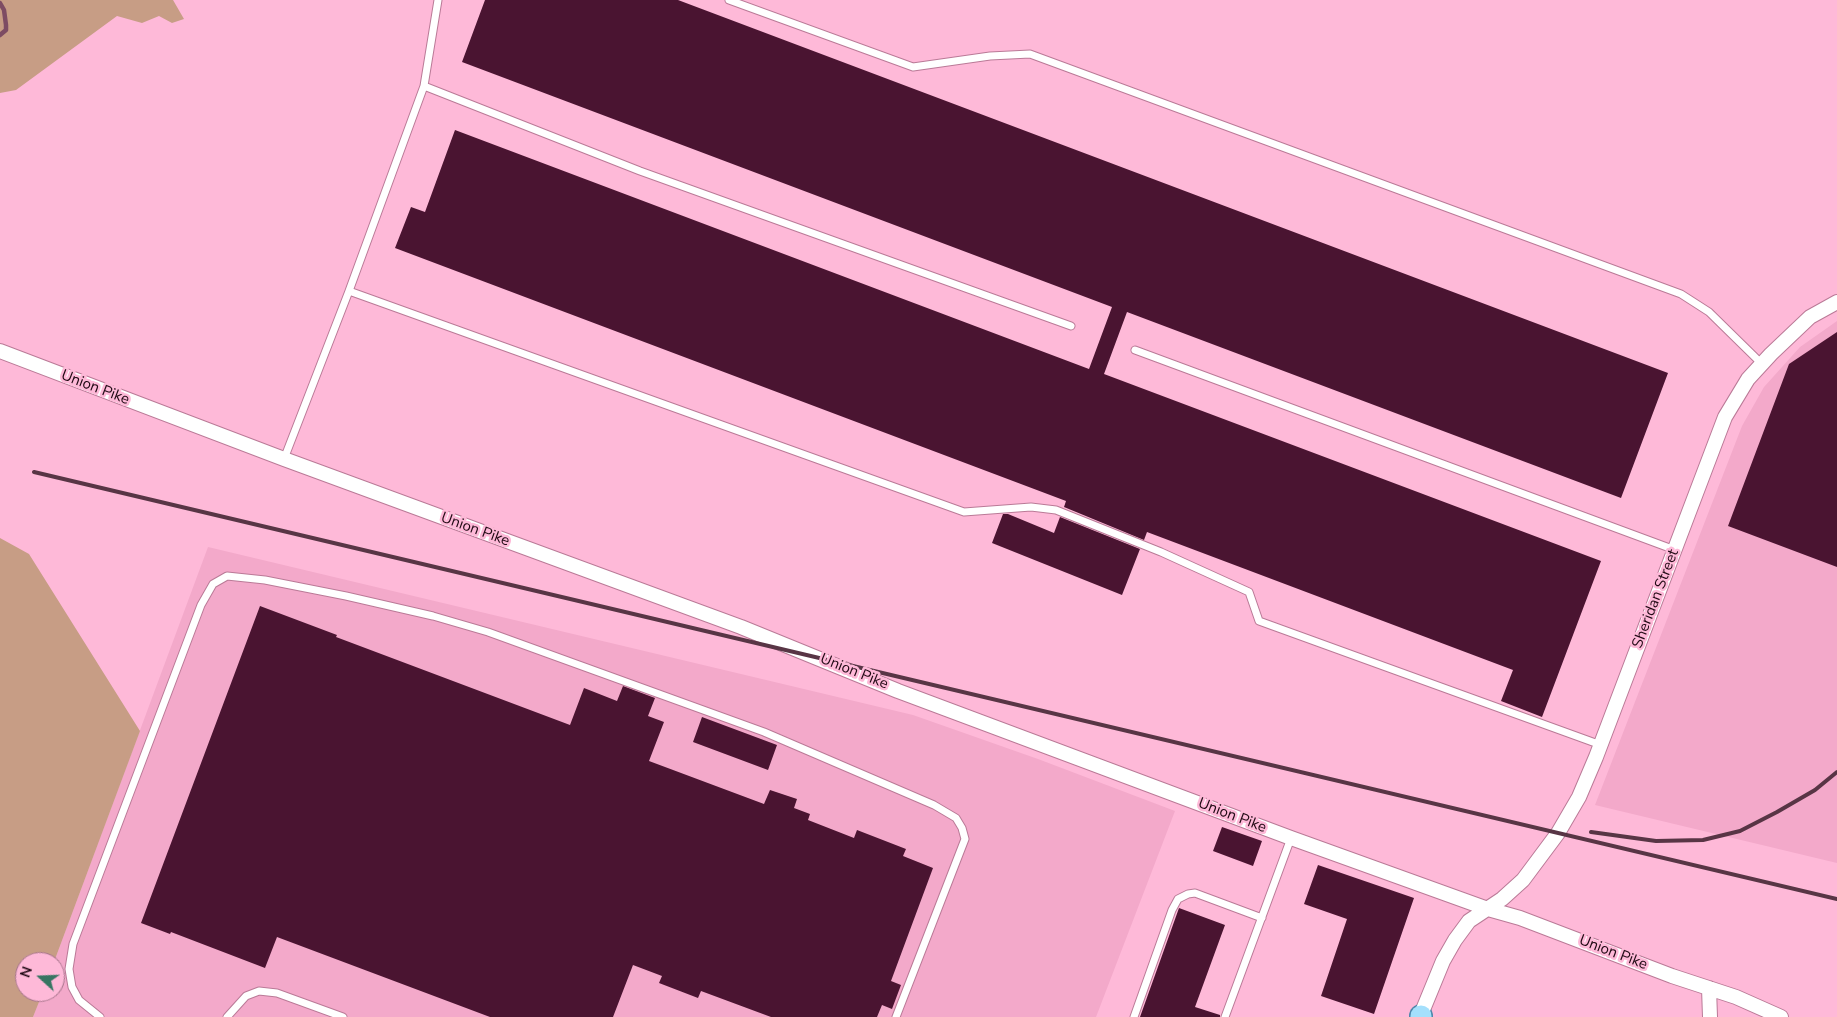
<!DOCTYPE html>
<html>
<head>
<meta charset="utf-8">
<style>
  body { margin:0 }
  #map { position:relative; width:1837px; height:1017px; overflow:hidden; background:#feb9d8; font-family:"Nunito Sans",sans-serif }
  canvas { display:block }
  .north { position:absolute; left:15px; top:952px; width:50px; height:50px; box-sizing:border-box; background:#feb9d8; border:1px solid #a5738a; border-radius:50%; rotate:290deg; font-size:14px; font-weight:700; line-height:20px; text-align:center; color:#200914 }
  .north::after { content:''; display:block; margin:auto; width:18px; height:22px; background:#377562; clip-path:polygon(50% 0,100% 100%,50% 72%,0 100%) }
</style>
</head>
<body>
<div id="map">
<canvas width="1837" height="1017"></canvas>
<div class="north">N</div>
</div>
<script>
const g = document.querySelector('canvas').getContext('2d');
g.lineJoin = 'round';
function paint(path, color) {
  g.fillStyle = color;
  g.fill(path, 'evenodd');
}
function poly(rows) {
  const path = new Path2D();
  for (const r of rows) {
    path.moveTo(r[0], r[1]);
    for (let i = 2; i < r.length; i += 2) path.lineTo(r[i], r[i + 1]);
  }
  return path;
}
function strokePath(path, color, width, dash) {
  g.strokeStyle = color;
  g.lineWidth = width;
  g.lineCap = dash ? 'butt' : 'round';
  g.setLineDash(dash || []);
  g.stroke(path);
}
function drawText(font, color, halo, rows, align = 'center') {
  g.font = font + ' "Nunito Sans",sans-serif';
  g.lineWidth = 5;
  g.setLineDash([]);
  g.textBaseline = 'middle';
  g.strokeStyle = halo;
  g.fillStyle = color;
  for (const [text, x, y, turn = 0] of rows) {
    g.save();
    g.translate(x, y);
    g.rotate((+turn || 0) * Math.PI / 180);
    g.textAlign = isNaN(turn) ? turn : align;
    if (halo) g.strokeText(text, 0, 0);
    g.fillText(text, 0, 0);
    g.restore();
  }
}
paint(poly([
  [1837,321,1837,863,1595,805,1742,426,1764,387,1800,347],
  [208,547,913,715,1038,759,1175,811,1096,1017,33,1017,43,992,55,992,54,962]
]), '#f3a9ca');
paint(poly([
  [0,0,173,0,184,19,172,23,159,16,142,23,117,16,16,90,0,93],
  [0,538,29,554,140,731,54,962,25,962,25,992,43,992,33,1017,0,1017]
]), '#c79d85');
strokePath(poly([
  [0,3,4,10,6,25,6,30,0,35]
]), '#7d4c63', 4.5);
paint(poly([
  [485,0,678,0,1668,373,1621,498,1127,312,1104,374,1601,561,1542,717,1501,701,1513,670,1147,532,1144,540,1064,507,1066,501,395,248,411,207,425,212,455,130,1089,369,1112,307,462,62],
  [1837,332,1837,567,1728,526,1789,364],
  [1003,514,1008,514,1054,533,1060,517,1140,549,1122,595,992,543],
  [260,606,337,635,336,637,570,725,584,688,617,701,623,686,655,698,648,716,664,722,649,761,764,804,770,790,797,799,794,808,810,814,808,820,854,838,857,830,906,849,903,856,933,868,891,981,901,985,892,1009,882,1005,877,1017,771,1017,701,991,698,998,659,983,662,976,633,965,613,1017,490,1017,277,937,265,968,171,932,170,934,141,923],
  [702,717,777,745,768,770,693,742],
  [1222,827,1262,841,1253,866,1213,851],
  [1318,865,1414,898,1374,1014,1321,996,1347,919,1304,904],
  [1179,908,1225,925,1195,1007,1220,1015,1220,1017,1140,1017]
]), '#4a1431');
const lane = poly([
  [438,0,424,86,349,291,964,512,1031,507,1056,510,1161,552,1249,592,1259,621,1601,745],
  [729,0,913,67,990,56,1030,54,1681,294,1709,312,1762,364],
  [424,86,640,171,1071,326],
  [1135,350,1675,550],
  [284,459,349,291],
  [100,1017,79,1000,72,987,69,969,73,944,201,605,213,584,227,576,265,580,346,596,433,616,488,632,764,732,934,805,956,818,962,828,965,839,896,1017],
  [227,1017,246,996,259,991,277,993,343,1017],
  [1134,1017,1172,910,1178,899,1188,894,1195,893,1262,918],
  [1225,1017,1291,838]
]);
const street = poly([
  [0,351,284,459,741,627,898,691,1291,838,1488,909,1520,918,1672,976,1736,997,1781,1017],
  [1709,988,1710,1017],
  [1420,1017,1443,961,1455,940,1469,921,1502,899,1523,880,1558,833,1579,797,1596,757,1725,417,1748,379,1771,354,1810,317,1837,302]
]);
const primary = poly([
  [1421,1016,1421,1017]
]);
strokePath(lane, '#ba7a97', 9);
strokePath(street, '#ba7a97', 16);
strokePath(primary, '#4e87aa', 24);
strokePath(lane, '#fff', 7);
strokePath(street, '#fff', 14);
strokePath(primary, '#a4e0fc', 21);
strokePath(poly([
  [34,472,1837,899],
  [1591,832,1656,841,1703,840,1740,831,1777,812,1815,790,1837,772]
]), '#583545', 4);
drawText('15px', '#200914', '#feb9d8', [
  ["Union Pike",95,388,21],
  ["Union Pike",475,530,20],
  ["Sheridan Street",1656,599,-69],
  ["Union Pike",854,672,22],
  ["Union Pike",1232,816,21],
  ["Union Pike",1613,953,21]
]);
</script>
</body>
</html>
